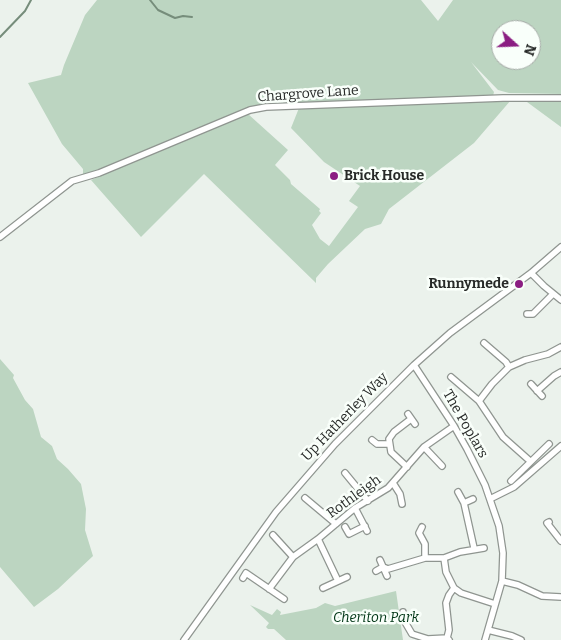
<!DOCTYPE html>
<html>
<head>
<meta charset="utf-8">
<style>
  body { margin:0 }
  #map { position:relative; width:561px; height:640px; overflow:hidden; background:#ebf2ec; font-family:Bitter,serif }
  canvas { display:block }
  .north { position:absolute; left:491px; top:20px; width:50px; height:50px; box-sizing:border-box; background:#f9fffa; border:1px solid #a5aaa6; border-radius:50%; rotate:110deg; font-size:14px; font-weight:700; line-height:20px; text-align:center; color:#272a28 }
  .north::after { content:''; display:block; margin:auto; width:18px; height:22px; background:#8b1e82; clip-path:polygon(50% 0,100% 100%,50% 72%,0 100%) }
</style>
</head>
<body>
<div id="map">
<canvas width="561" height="640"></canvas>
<div class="north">N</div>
</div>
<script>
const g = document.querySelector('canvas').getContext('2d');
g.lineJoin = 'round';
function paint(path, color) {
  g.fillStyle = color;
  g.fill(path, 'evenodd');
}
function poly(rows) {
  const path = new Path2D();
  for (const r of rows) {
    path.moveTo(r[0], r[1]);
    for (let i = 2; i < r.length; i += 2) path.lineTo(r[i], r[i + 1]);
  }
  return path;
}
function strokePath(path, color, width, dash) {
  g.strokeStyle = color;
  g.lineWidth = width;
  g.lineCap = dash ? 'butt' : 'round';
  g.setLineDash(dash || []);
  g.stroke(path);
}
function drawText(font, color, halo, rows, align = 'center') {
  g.font = font + ' Bitter,serif';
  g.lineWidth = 5;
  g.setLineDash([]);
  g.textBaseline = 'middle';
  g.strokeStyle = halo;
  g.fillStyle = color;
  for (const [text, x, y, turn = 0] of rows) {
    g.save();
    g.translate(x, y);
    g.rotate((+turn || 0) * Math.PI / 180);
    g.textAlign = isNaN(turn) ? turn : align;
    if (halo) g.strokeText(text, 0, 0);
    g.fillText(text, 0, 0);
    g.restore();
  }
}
paint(poly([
  [97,0,421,0,438,21,453,0,561,0,561,94,509,93,498,90,471,62,494,92,493,96,266,104,246,109,83,176,83,169,62,144,28,83,61,75,64,65,85,15],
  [501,30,531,30,531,60,501,60],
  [511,100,474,143,389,209,381,224,365,229,328,264,316,278,316,283,204,174,141,237,91,180,248,114,288,150,275,165,290,180,291,184,320,209,319,211,321,213,312,225,320,239,329,246,358,207,349,201,360,186,324,162,291,128,299,108],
  [527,102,561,102,561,127],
  [0,359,14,375,13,378,25,400,33,409,41,437,52,446,57,459,68,469,81,484,86,509,85,530,93,556,58,589,34,607,0,567],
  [396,591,403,640,286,640,274,629,268,629,266,627,269,623,250,605,272,615,277,609,281,612,280,615,316,608,325,603,335,606]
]), '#bcd5c1');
strokePath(poly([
  [150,0,158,10,175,18,183,16,192,17],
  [0,37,25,11,31,0]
]), '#768d7b', 2);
const minor = poly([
  [0,237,72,181,99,173,250,110,266,107,503,98,561,98],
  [531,273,544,286,561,300],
  [527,314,533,314,553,294],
  [484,343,506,362,509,367],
  [414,365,454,426,467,449,485,485,499,526,503,553,502,581,485,640],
  [451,377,479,401,503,437,530,461],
  [531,384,542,396],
  [537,391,554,376,561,372],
  [479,401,492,384,509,367,525,360,548,354,561,347],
  [408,414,415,424],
  [372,440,377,444,389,444],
  [424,447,442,466],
  [407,467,391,452,389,439,394,432,411,419],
  [345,473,368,501],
  [511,481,549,444],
  [393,483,400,494,402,504],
  [458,492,464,503,474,548],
  [305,498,336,524],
  [490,499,514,487,561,446],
  [464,503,473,499],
  [355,508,367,531],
  [549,522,547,523,561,541],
  [345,527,349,534,365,526],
  [422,527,419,533,425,544,425,558],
  [273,535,293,557],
  [318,539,338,581],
  [444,558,446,572,454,588,461,593,495,604],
  [380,560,387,576],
  [376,571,383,567,388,569,425,558,444,558,460,552,484,548],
  [243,578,246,573,284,599],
  [502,581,518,585,542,596,561,597],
  [323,588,347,577],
  [269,589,293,557,318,539,355,508,388,488,424,447,454,426],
  [403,612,405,622,412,634,428,639,447,638,449,640],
  [488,630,512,636,521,640],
  [447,638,449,630,446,603,449,595,454,588],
  [184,640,276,512,335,444,414,365,450,333,531,273,561,247]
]);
strokePath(minor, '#8f9590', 8);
strokePath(minor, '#fff', 5.5);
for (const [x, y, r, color] of [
  [334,176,5,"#8b1e82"],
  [519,284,5,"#8b1e82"]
]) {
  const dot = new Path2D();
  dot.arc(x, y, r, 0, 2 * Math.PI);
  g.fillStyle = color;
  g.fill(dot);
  strokePath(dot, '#f9fffa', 2);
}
drawText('14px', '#272a28', '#f9fffa', [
  ["Chargrove Lane",308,94,-4],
  ["Up Hatherley Way",345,417,-46],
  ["The Poplars",465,424,60],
  ["Rothleigh",354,497,-36]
]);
drawText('bold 14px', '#272a28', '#f9fffa', [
  ["Brick House",344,176],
  ["Runnymede",509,284,"right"]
], 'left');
drawText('italic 14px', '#003616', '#f9fffa', [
  ["Cheriton Park",376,618]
]);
</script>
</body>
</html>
